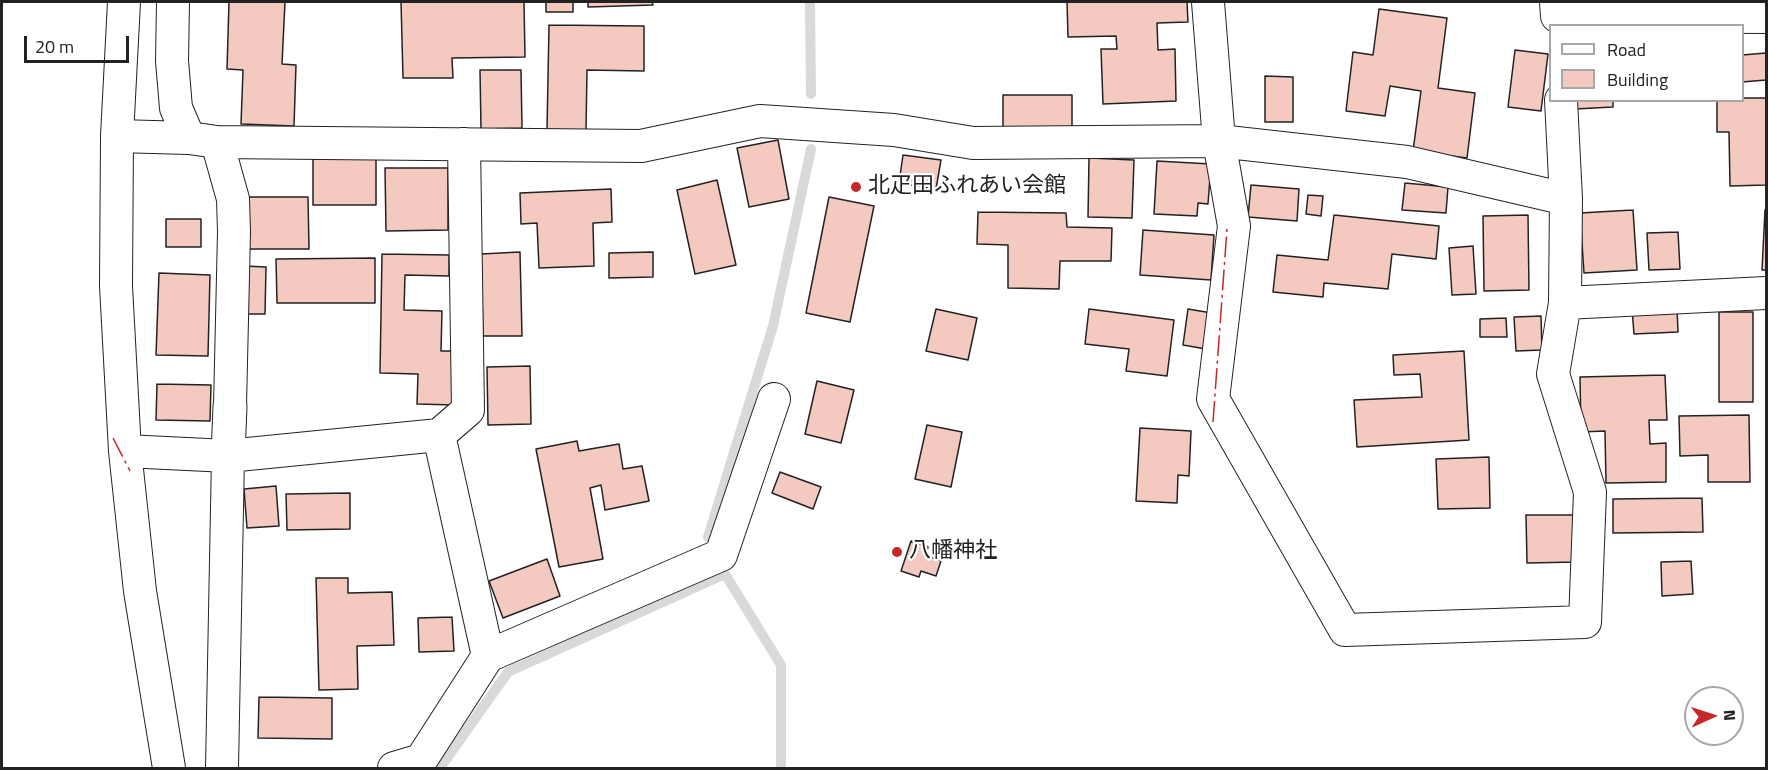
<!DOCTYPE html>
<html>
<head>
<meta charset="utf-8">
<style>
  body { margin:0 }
  #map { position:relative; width:1768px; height:770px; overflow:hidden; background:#fff; font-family:"Titillium Web",sans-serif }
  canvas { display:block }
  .frame { position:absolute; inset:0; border:3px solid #222; pointer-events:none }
  .legend { position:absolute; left:1549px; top:24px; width:195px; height:78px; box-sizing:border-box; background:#fff; border:2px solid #a7a7a7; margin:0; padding:8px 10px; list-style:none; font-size:18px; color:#222 }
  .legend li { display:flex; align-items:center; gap:12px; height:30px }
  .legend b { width:30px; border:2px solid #a7a7a7 }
  .north { position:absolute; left:1684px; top:686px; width:60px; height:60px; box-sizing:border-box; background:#fff; border:2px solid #a7a7a7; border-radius:50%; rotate:87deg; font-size:16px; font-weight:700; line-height:24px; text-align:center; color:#222 }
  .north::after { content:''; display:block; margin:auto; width:21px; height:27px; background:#c62828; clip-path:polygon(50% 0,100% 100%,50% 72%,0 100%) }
  .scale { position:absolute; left:24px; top:36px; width:105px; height:27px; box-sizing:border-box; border:3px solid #222; border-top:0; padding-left:8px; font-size:18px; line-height:21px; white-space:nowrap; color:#222; -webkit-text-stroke:4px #fff; paint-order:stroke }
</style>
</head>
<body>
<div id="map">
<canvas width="1768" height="770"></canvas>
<div class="frame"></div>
<ul class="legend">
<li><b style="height:8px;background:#fff"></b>Road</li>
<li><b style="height:16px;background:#f3c9c0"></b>Building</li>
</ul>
<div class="north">N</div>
<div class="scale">20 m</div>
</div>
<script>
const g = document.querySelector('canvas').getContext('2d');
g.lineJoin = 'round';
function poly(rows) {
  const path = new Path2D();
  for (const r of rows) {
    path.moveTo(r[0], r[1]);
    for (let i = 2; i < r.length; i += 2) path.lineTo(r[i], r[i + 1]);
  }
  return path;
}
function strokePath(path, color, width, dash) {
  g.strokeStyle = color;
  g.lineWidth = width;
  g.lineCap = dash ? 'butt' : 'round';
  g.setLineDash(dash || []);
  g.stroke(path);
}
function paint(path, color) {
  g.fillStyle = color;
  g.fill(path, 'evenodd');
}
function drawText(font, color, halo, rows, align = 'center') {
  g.font = font + ' "Titillium Web","Noto Sans JP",sans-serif';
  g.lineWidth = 4.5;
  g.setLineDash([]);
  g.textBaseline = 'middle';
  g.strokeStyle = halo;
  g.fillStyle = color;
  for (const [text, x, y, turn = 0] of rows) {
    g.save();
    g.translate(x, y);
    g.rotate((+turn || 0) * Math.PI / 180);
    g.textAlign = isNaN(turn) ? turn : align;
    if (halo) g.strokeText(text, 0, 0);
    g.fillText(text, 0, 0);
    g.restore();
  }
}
strokePath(poly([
  [810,2,811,94],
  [708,537,773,326,811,149],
  [440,768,508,672,725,574,781,665,781,768]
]), '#d9d9d9', 10);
const building = poly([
  [229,2,285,2,282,64,296,65,294,126,241,124,243,70,227,69,229,2],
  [401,2,524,2,525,57,452,58,453,78,403,78,401,2],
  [546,2,573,2,573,12,546,12,546,2],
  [588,2,652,2,653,5,588,7,588,2],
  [1067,2,1187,2,1188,22,1157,23,1158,50,1175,49,1176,101,1103,104,1101,49,1117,49,1116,36,1068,37,1067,2],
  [1379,9,1447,18,1438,88,1475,93,1467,158,1413,151,1421,91,1390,86,1385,116,1346,111,1353,52,1373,55,1379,9],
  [549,25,644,26,644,71,587,70,586,130,547,130,549,25],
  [1515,50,1548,54,1541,111,1508,107,1515,50],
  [1766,53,1766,80,1742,82,1742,55,1766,53],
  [480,70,521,70,522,128,481,129,480,70],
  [1265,76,1293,77,1293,122,1265,122,1265,76],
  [1003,95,1072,95,1072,128,1003,128,1003,95],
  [1742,98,1766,98,1766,185,1730,186,1729,132,1717,132,1717,100,1742,100,1742,98],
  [1574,100,1613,100,1613,107,1575,109,1574,100],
  [778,140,789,199,749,207,737,148,778,140],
  [313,153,376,153,376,205,313,205,313,153],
  [903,155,941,160,936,189,899,183,903,155],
  [1089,158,1134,160,1132,218,1088,217,1089,158],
  [1157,161,1211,164,1208,204,1198,203,1197,216,1154,214,1157,161],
  [385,168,448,168,448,230,386,231,385,168],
  [717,180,736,265,695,274,677,190,717,180],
  [1405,183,1448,187,1446,213,1402,210,1405,183],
  [1251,185,1299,189,1297,221,1248,217,1251,185],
  [611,189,612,222,593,223,594,266,539,268,537,223,521,224,520,193,611,189],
  [1308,195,1323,196,1321,216,1306,214,1308,195],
  [246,197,308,197,309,249,246,249,246,197],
  [829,197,874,206,850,322,806,313,829,197],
  [1633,210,1637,270,1584,273,1580,213,1633,210],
  [1765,210,1766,210,1766,270,1762,270,1765,210],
  [978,212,1066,213,1067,227,1112,228,1111,261,1060,261,1059,289,1008,288,1008,245,977,244,978,212],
  [1334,215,1439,226,1436,259,1392,254,1388,289,1324,283,1323,297,1273,292,1277,255,1328,260,1334,215],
  [1528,215,1529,290,1484,291,1483,216,1528,215],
  [166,219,201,219,201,247,166,247,166,219],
  [1143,230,1214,235,1211,280,1140,275,1143,230],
  [1678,232,1680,269,1649,270,1647,233,1678,232],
  [1473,246,1476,294,1452,295,1449,248,1473,246],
  [520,252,522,336,483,336,481,254,520,252],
  [653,252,653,277,609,278,609,253,653,252],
  [382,254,449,255,449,276,405,275,404,310,442,311,441,351,456,351,455,405,417,404,418,374,380,373,382,254],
  [375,258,375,303,277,303,276,259,375,258],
  [245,266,266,267,265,314,245,314,245,266],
  [159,273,210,275,208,356,156,355,159,273],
  [1677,307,1678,332,1634,334,1632,309,1677,307],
  [936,309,977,318,968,360,926,351,936,309],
  [1089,309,1174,320,1167,376,1126,371,1129,349,1085,344,1089,309],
  [1188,309,1212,313,1206,349,1183,345,1188,309],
  [1719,312,1753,312,1753,402,1719,402,1719,312],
  [1541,316,1542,350,1516,351,1514,317,1541,316],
  [1506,318,1507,337,1480,337,1480,319,1506,318],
  [1464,351,1469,440,1357,447,1354,400,1422,397,1420,374,1394,375,1393,355,1464,351],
  [530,366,531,424,488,425,487,367,530,366],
  [1665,375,1667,420,1649,420,1650,444,1666,443,1666,482,1606,483,1605,431,1581,432,1580,377,1665,375],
  [817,381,854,390,841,443,805,434,817,381],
  [157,384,211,385,210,421,156,420,157,384],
  [1749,415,1750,482,1708,482,1708,455,1680,456,1679,416,1749,415],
  [927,425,962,432,951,487,915,479,927,425],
  [1140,428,1191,431,1189,476,1178,475,1177,503,1136,501,1140,428],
  [577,441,579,451,619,444,623,469,642,466,649,501,605,510,601,485,590,488,603,559,559,567,536,449,577,441],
  [1489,457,1490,508,1438,509,1436,459,1489,457],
  [780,472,821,487,813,509,772,493,780,472],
  [276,486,279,526,247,528,244,489,276,486],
  [350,493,350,529,287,530,286,494,350,493],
  [1702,498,1703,532,1613,533,1613,499,1702,498],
  [1526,515,1576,515,1577,562,1527,563,1526,515],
  [911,541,928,547,926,555,941,561,936,576,921,571,919,577,901,571,911,541],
  [547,559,560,596,503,618,489,581,547,559],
  [1691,561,1693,594,1662,596,1661,562,1691,561],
  [316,578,348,578,348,593,392,592,394,645,357,646,358,689,319,690,316,578],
  [452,617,454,651,419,652,418,618,452,617],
  [259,697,332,698,332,739,258,738,259,697]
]);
paint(building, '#f3c9c0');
strokePath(building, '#222', 1.5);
const minor = poly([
  [124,2,117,136,116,286,125,451,140,591,169,768],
  [173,2,172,61,176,108,189,138,217,142,641,146,760,121,894,130,973,143,1219,141,1407,162,1566,199,1565,303,1553,374,1590,492,1585,622,1345,630,1213,399,1234,226,1219,141,1208,2],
  [1556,2,1557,16,1766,17],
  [1561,100,1566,199],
  [117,136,189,138],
  [217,142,233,199,234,232,230,406],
  [1565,303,1766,293],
  [439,435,488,656],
  [125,451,228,456,439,435,468,410,464,144],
  [222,768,228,456],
  [394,768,421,760,488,656,721,555,774,399]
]);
const tertiary = poly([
  [228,456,230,406]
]);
strokePath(minor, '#222', 34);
strokePath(tertiary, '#222', 35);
strokePath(minor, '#fff', 32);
strokePath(tertiary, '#fff', 33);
strokePath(poly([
  [1213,422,1227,229],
  [113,438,130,471]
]), '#c62828', 1.5, [21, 4.5, 3, 4.5]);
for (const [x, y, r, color] of [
  [856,187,6,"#c62828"],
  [897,552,6,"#c62828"]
]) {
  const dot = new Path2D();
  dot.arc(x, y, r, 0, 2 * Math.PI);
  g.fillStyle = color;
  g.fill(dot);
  strokePath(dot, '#fff', 2);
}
drawText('22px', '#222', '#fff', [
  ["北疋田ふれあい会館",868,187],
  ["八幡神社",909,552]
], 'left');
</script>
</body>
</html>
